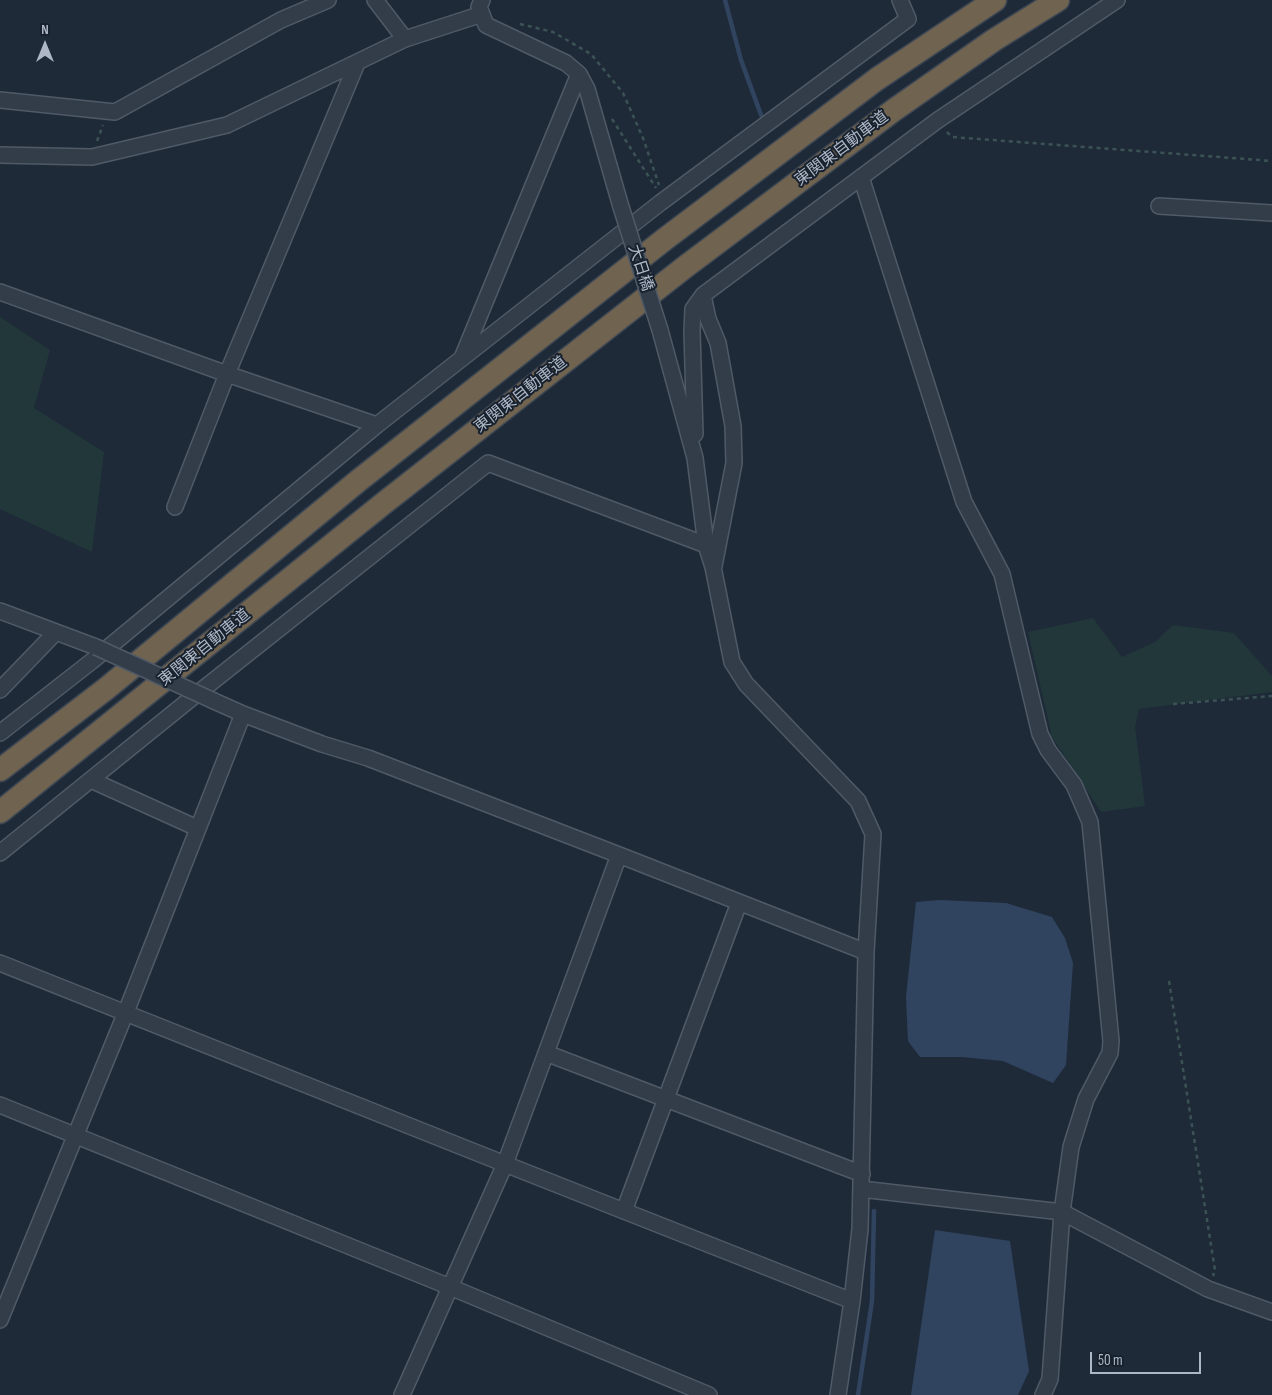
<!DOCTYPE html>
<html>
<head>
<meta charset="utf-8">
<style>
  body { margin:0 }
  #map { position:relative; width:1272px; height:1395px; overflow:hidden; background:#1f2a39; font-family:"Sofia Sans Condensed",sans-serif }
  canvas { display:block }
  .north { position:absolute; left:20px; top:20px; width:50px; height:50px; -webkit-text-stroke:4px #18212e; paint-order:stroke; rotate:0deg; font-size:14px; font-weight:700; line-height:20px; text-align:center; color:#adb7c6 }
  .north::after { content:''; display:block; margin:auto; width:18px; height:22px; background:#adb7c6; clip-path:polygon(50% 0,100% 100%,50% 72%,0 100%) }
  .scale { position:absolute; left:1090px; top:1352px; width:111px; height:22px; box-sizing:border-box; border:2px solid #adb7c6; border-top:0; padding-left:6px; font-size:15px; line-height:18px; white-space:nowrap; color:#adb7c6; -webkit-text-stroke:4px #18212e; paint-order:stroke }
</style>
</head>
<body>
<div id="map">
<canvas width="1272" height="1395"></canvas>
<div class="north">N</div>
<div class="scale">50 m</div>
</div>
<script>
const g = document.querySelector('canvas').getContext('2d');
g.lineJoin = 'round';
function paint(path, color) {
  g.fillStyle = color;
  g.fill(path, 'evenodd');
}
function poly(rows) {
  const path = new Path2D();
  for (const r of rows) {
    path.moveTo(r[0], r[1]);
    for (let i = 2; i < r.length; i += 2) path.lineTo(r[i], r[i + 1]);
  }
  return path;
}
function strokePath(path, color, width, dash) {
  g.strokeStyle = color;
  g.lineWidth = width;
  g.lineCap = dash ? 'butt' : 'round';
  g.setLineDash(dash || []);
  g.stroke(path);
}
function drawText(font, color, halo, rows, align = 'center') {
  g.font = font + ' "Sofia Sans Condensed","Noto Sans JP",sans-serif';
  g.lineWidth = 4;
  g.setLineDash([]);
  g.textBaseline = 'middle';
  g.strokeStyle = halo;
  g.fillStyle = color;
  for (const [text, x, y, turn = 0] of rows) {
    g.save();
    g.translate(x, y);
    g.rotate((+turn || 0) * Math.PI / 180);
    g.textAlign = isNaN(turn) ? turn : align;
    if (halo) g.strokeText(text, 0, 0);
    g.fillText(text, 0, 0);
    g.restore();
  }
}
paint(poly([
  [0,317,50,350,34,408,104,452,92,552,0,509],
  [1093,618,1122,657,1155,642,1173,625,1234,633,1272,676,1272,692,1139,709,1135,727,1145,806,1101,812,1052,737,1028,632]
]), '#21373a');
paint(poly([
  [940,900,1006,903,1052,917,1065,938,1073,963,1066,1065,1053,1083,1003,1061,962,1057,920,1057,908,1041,906,997,916,902],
  [935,1230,1010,1241,1029,1371,1018,1395,911,1395]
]), '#304460');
strokePath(poly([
  [725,0,741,60,761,115],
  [858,1395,872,1301,874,1211]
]), '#304460', 4.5);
const minor = poly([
  [375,0,405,39],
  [482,0,479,7,486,25,566,63,579,74,587,89,621,207],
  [0,100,115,112,281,20,328,0],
  [0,155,92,157,227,125,405,39,482,14],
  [861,177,964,502,1002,574,1040,734,1048,750,1074,785,1090,822,1111,1041,1110,1053,1086,1099,1071,1147,1062,1212,1050,1379,1043,1395],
  [1159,206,1272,213],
  [0,292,227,374,377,425],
  [703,295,708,319,718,343,733,426,734,463,714,566],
  [660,330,695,458,706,545,713,567,732,662,746,684,858,801,873,834,866,952,860,1229,852,1301,838,1395],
  [462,358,579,74],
  [695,434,692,331,693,309,703,295,938,120,1117,0],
  [175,507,227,374,357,63],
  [0,611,96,647],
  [0,690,56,632],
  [214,701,243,714,322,744,368,758,619,855,866,952],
  [0,733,92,661,377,425,660,203,908,19,900,0],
  [91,780,197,828],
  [0,853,188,701,488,463,706,545],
  [0,963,505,1164,619,855],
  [546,1053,862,1174],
  [0,1105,450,1287,709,1395],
  [861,1189,1062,1212,1208,1289,1272,1312],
  [624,1211,739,903],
  [0,1320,126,1012,243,714],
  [402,1395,505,1164,852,1301]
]);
const highway = poly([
  [0,770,107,688,358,481,665,239,877,79,995,0],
  [0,812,384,503,685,267,894,110,994,40,1058,0]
]);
strokePath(minor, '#505a67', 18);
strokePath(highway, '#3d4754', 25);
strokePath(poly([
  [520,24,553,32,591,54,623,93,643,138,659,185],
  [612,119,656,188],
  [947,132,952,137,1272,161],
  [97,141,103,125],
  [1173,704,1272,696],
  [1169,981,1215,1270,1213,1276]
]), '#3c5355', 2.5, [4, 4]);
strokePath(minor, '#333c49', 15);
strokePath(highway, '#70634f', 22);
const minorBridge = poly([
  [621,207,660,330],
  [96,647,214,701]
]);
strokePath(minorBridge, '#505a67', 18, []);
strokePath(minorBridge, '#333c49', 15);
drawText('16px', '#adb7c6', '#18212e', [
  ["東関東自動車道",842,149,-37],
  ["大日橋",640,268,72],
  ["東関東自動車道",521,395,-38],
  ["東関東自動車道",205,648,-39]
]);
</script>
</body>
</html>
